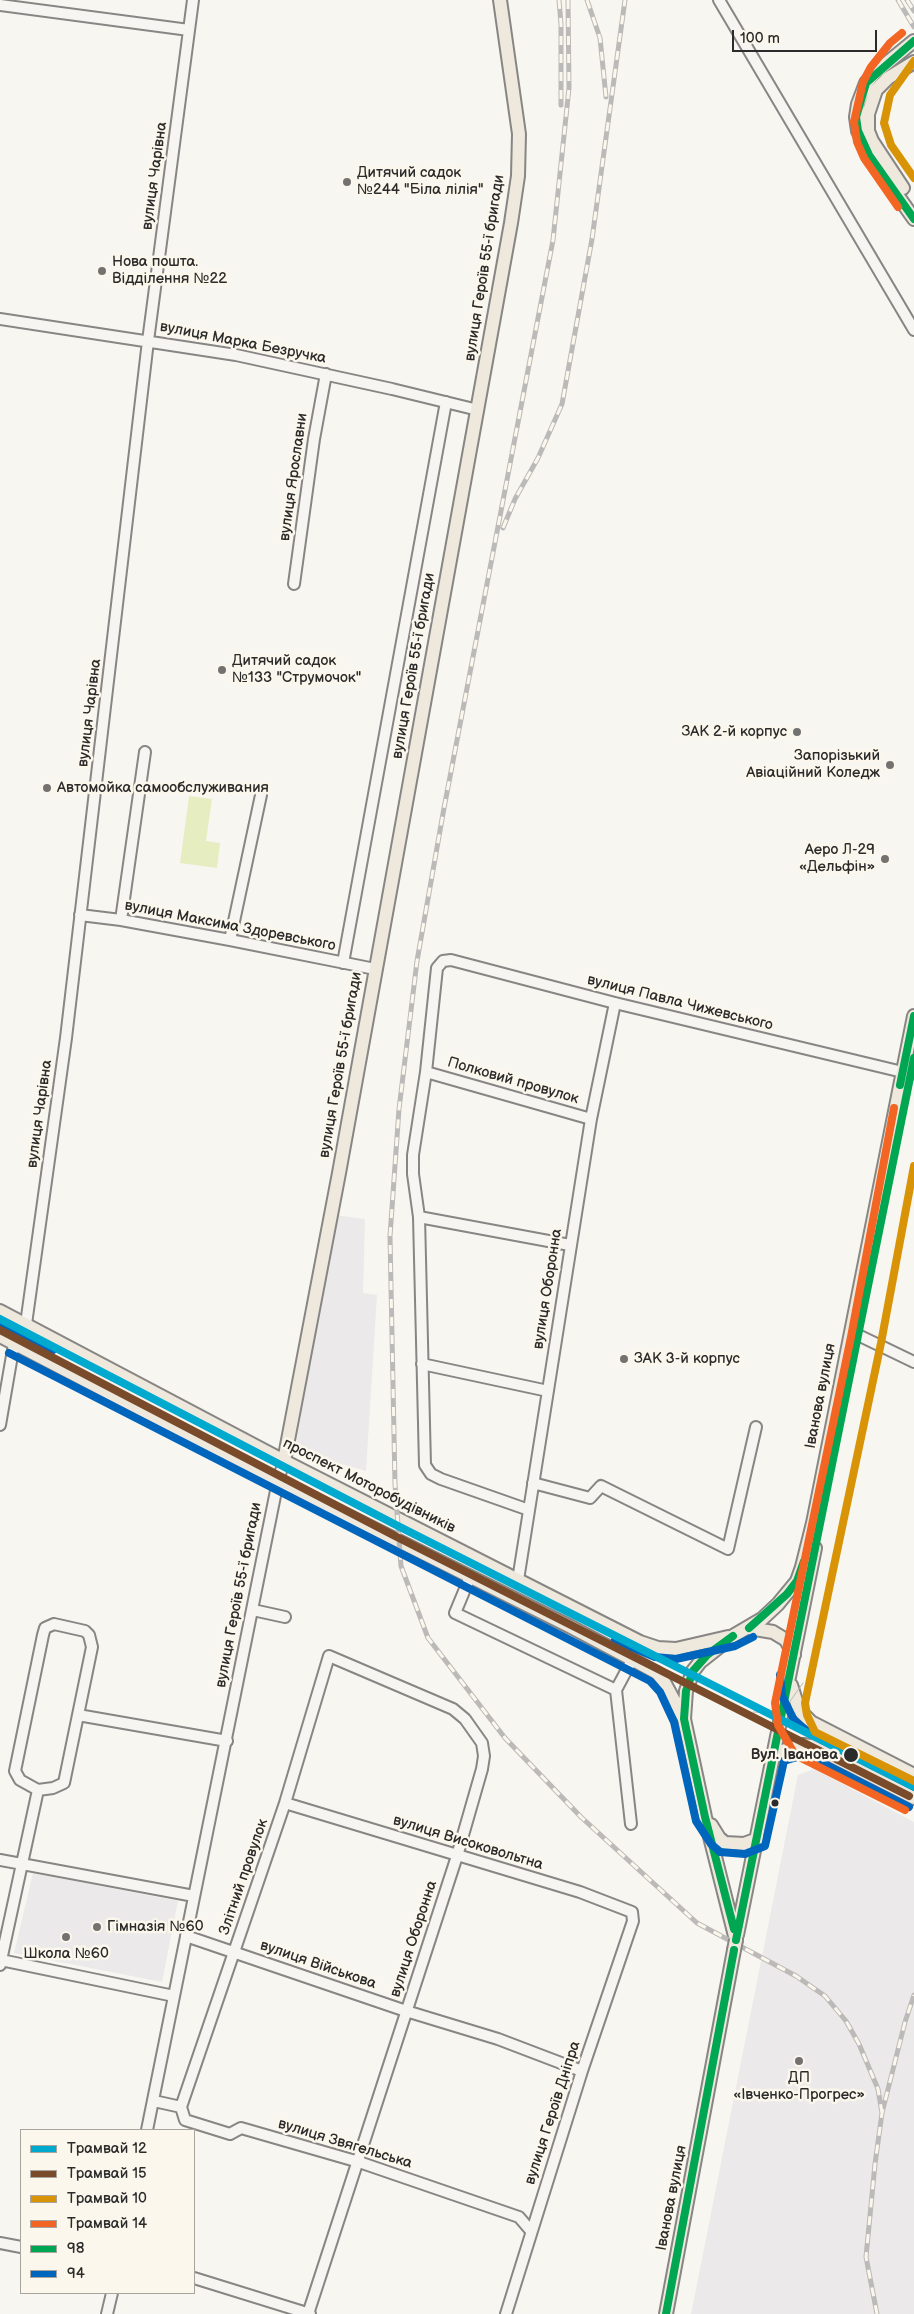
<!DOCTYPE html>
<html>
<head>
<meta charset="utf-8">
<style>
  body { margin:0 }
  #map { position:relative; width:914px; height:2314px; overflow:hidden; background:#f8f6f0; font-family:"Balsamiq Sans",sans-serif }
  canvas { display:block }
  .legend { position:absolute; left:20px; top:2129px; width:175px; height:165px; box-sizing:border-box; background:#fbf7ec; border:1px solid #a8a59f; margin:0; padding:6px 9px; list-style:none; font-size:15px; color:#2b2b2b }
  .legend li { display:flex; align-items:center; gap:10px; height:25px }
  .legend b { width:25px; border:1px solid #a8a59f }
  .scale { position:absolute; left:732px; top:30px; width:145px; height:22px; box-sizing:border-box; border:2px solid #2b2b2b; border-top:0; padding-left:6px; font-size:15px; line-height:18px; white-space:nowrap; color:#2b2b2b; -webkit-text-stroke:4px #fbf7ec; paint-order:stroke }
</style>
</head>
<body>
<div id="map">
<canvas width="914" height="2314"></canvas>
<ul class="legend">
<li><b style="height:6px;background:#00a9ce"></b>Трамвай 12</li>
<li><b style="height:6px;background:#7a4b2a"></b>Трамвай 15</li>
<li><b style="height:6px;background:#d89406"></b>Трамвай 10</li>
<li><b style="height:6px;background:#f26522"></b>Трамвай 14</li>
<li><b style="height:6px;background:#00a651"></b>98</li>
<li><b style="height:6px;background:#0065bd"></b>94</li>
</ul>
<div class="scale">100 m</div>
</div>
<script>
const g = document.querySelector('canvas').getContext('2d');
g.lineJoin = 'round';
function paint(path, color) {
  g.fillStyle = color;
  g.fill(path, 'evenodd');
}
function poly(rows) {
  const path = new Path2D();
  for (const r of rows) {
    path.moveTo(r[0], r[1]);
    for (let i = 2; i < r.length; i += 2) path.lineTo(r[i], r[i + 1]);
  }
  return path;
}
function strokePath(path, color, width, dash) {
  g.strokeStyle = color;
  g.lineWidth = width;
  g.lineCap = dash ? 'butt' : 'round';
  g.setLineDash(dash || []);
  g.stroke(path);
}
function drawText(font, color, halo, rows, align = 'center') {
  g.font = font + ' "Balsamiq Sans",sans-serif';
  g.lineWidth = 5;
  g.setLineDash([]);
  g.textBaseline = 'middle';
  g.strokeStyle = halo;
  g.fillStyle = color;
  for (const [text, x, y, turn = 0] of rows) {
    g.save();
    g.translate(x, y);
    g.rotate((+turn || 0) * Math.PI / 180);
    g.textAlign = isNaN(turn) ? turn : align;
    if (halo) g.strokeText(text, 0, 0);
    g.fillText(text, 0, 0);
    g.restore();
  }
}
paint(poly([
  [334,1215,365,1219,363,1293,377,1295,366,1471,295,1451],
  [814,1769,914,1822,914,2314,691,2314,798,1775],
  [33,1873,178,1901,162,1982,14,1953]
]), '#ebe9ea');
paint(poly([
  [189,796,212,799,206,841,220,843,217,868,180,863]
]), '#e6edc1');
const minor = poly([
  [719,0,914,330],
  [0,5,189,30],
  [0,319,236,355,392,389,478,410],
  [294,584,314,439,326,374],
  [80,915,121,920,230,940,375,969],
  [121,920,145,752],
  [230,940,261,795],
  [343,963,446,402],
  [426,1072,591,1119],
  [419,1217,570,1245],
  [858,1335,914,1362],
  [422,1364,548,1391],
  [0,1425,14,1344,26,1324,66,1038,148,341,193,0],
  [533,1483,590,1498,601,1486,728,1549,756,1427],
  [529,1510,441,1479,431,1474,425,1465,419,1217,413,1174,413,1155,426,1072,437,968,443,961,451,960,615,1003,911,1074],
  [470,1577,455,1613,616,1690,632,1660],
  [518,1580,591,1119,615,1003],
  [253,1610,285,1617],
  [54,1624,85,1631,89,1635,92,1647,64,1783,53,1788,38,1790,20,1780,15,1771,43,1635,45,1628,54,1624],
  [616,1690,631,1824],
  [78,1715,227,1741],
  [285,1803,580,1892,632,1912,633,1921,582,2071,506,2314],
  [0,1860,194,1896],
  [186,1936,406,2011,498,2039,582,2071],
  [1,1960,174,1996],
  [0,1965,38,1790],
  [154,2101,181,2107,185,2120,230,2134,241,2128,359,2162,519,2217,531,2231],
  [181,2107,285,1803,329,1656,453,1709,465,1719,482,1743,484,1756,482,1769,457,1856,308,2314],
  [147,2130,278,1481,284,1461],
  [0,2243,21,2247],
  [194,2278,310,2314],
  [107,2314,112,2293]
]);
const major = poly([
  [914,41,876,72,866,83,858,104,856,117,858,131,869,155,914,219],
  [903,188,872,141,868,131,868,114,876,90,888,78,914,62],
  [0,1311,284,1461,640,1642,658,1648,676,1649,728,1637],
  [0,1336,278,1481,571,1627,635,1661,657,1673,663,1680,684,1719],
  [284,1461,339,1173,511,223,518,176,519,134,500,0],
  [749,1628,773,1632,786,1640,794,1655],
  [791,1685,799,1710,811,1722,914,1775],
  [775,1753,803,1745,812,1746,914,1798],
  [711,1825,719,1838,725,1843,744,1844,758,1839],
  [737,1935,815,1548],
  [736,1940,705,1817,684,1719,686,1691,693,1671,700,1662,733,1636,762,1619,778,1604,797,1581,802,1567,813,1523,914,1016],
  [666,2314,734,1950]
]);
strokePath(minor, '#878684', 14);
strokePath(major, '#878684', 16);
strokePath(minor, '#f6f5f1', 10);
strokePath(major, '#eee8dd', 12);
strokePath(poly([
  [753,1712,770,1713,788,1704,803,1683]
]), '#bcbab8', 1);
const rail = poly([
  [559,0,561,24,561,105],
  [568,0,569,88,553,240,444,808,417,961,399,1109,390,1236,395,1484,401,1566,428,1638,505,1738,581,1817,697,1923,796,1976,825,1996,846,2021,859,2044,878,2089,882,2113],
  [587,0,600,38,606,97],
  [898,0,914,27],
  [907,0,914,11],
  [503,528,515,499,538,458,562,404,592,239,625,0],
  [877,2314,866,2257,875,2164,882,2113,905,2022,914,1995]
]);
strokePath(rail, '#bcbab8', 5);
strokePath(rail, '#fbf7ec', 3, [9]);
const majorBridge = poly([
  [734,1950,736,1940]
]);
strokePath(majorBridge, '#878684', 16, []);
strokePath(majorBridge, '#eee8dd', 12);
strokePath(poly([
  [914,41,866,83,856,117,858,131,869,155,914,219],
  [900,1085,914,1016],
  [749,1628,787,1594,797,1581,804,1561],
  [733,1636,707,1655,693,1671,686,1691,684,1719,705,1817,734,1929],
  [736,1940,914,1058],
  [666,2314,734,1950]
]), '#00a651', 8);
strokePath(poly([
  [0,1322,53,1350],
  [9,1353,650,1681,660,1692,674,1722,696,1821,711,1844,720,1852,745,1854,765,1846,784,1761,804,1755,809,1756,909,1807],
  [615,1640,655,1657,676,1659,735,1646,753,1637],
  [780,1675,782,1696,794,1720,806,1730,847,1752]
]), '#0065bd', 8);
strokePath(poly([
  [0,1319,398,1526,914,1787]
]), '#00a9ce', 8);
strokePath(poly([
  [0,1330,393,1535,909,1796]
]), '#7a4b2a', 8);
strokePath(poly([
  [914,61,890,95,884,123,891,145,914,178],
  [914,1166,881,1343,805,1703,807,1715,815,1732,914,1781]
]), '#d89406', 8);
strokePath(poly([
  [898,207,864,158,857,142,854,122,863,82,871,67,890,43,902,33],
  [894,1108,851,1337,775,1703,778,1725,795,1755,905,1810]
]), '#f26522', 8);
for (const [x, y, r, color] of [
  [347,182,5,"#737270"],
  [102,271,5,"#737270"],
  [222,670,5,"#737270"],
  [797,732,5,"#737270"],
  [890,765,5,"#737270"],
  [47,788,5,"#737270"],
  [885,859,5,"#737270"],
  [624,1359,5,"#737270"],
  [851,1755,8,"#2b2b2b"],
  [775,1803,4.5,"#2b2b2b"],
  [97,1927,5,"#737270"],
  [66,1937,5,"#737270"],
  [799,2061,5,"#737270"]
]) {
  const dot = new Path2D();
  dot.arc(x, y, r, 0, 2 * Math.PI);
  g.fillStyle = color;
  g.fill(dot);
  strokePath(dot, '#fbf7ec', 2);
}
drawText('15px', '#2b2b2b', '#fbf7ec', [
  ["Дитячий садок",357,173],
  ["№244 \"Біла лілія\"",357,190],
  ["Нова пошта.",112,262],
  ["Відділення №22",112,279],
  ["Дитячий садок",232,661],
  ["№133 \"Струмочок\"",232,678],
  ["ЗАК 2-й корпус",787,732,"right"],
  ["Запорізький",880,756,"right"],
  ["Авіаційний Коледж",880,773,"right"],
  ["Автомойка самообслуживания",57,788],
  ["Аеро Л-29",875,850,"right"],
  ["«Дельфін»",875,867,"right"],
  ["ЗАК 3-й корпус",634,1359],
  ["Гімназія №60",107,1927],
  ["Школа №60",66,1954,"center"],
  ["ДП",799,2078,"center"],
  ["«Івченко-Прогрес»",799,2095,"center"]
], 'left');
drawText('15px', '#2b2b2b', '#fbf7ec', [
  ["вулиця Чарівна",155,176,-82],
  ["вулиця Героїв 55-ї бригади",485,268,-81],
  ["вулиця Марка Безручка",243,343,11],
  ["вулиця Ярославни",294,477,-82],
  ["вулиця Героїв 55-ї бригади",414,666,-80],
  ["вулиця Чарівна",90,713,-83],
  ["вулиця Максима Здоревського",230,926,11],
  ["вулиця Павла Чижевського",680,1003,14],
  ["вулиця Героїв 55-ї бригади",341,1065,-80],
  ["Полковий провулок",513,1081,16],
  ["вулиця Чарівна",40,1114,-82],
  ["вулиця Оборонна",548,1289,-81],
  ["Іванова вулиця",821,1396,-79],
  ["проспект Моторобудівників",369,1486,27],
  ["вулиця Героїв 55-ї бригади",239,1595,-79],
  ["вулиця Високовольтна",468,1843,17],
  ["Злітний провулок",244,1877,-71],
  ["вулиця Оборонна",414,1939,-72],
  ["вулиця Військова",318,1965,19],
  ["вулиця Героїв Дніпра",553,2113,-72],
  ["вулиця Звягельська",345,2144,17],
  ["Іванова вулиця",672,2198,-79]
]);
drawText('bold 15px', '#2b2b2b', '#fbf7ec', [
  ["Вул. Іванова",838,1755]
], 'right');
</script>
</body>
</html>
